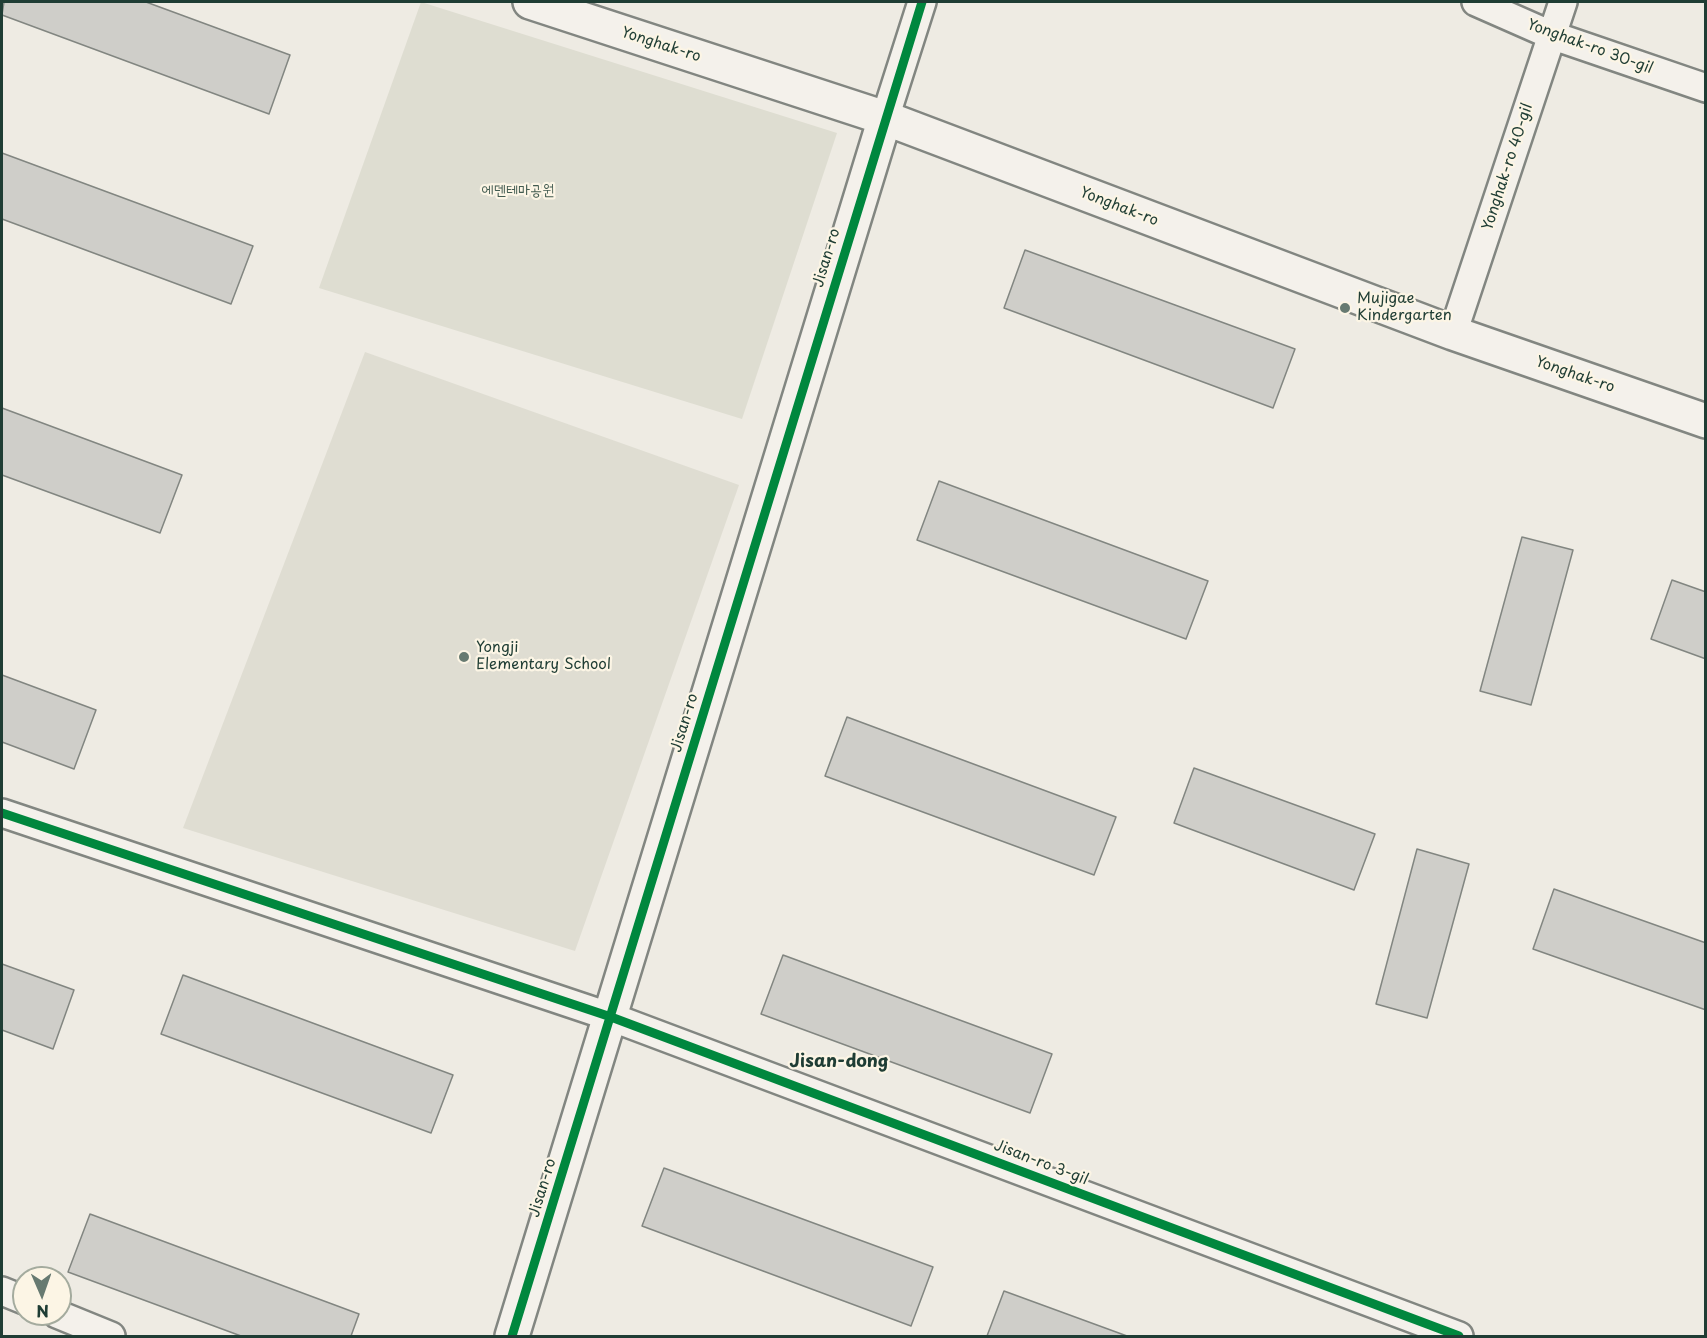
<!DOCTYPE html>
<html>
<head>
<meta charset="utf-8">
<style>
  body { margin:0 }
  #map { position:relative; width:1707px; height:1338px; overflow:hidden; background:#eeebe3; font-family:"Playpen Sans",sans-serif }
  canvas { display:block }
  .frame { position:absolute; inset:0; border:3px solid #1f3d34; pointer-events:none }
  .north { position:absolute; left:12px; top:1266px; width:60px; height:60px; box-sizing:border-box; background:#fcf5e5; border:2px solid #a4ab9e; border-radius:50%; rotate:178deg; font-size:16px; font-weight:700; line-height:24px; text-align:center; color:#1f3d34 }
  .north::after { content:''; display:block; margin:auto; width:21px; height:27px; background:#677a71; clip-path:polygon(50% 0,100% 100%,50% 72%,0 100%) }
</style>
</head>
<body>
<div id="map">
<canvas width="1707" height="1338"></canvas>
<div class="frame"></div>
<div class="north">N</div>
</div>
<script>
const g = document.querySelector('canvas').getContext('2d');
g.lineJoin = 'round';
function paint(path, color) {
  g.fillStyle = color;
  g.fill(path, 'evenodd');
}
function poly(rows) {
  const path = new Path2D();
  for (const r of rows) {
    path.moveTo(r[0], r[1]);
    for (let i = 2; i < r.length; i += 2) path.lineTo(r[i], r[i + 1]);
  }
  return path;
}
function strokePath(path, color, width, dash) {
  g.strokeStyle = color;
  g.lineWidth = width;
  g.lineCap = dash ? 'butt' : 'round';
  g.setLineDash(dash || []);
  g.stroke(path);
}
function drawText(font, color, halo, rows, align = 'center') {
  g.font = font + ' "Playpen Sans","Poor Story",sans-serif';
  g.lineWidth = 4.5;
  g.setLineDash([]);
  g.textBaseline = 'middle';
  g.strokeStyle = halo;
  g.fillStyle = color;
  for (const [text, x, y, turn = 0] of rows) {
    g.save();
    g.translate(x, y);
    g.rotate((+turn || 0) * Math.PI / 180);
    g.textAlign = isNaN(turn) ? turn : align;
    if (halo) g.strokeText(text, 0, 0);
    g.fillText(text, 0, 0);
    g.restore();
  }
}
paint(poly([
  [365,352,739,485,575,951,183,828]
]), '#dfddd2');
paint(poly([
  [421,2,837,133,742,419,319,288]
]), '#deddd1');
const building = poly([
  [4,2,146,2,290,55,269,114,2,15,4,2],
  [2,153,253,246,231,304,2,219,2,153],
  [1025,250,1295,349,1273,408,1004,308,1025,250],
  [2,408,182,475,160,533,2,475,2,408],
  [939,481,1208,581,1186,639,917,540,939,481],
  [1522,537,1573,550,1531,705,1480,691,1522,537],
  [1672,580,1706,592,1706,659,1651,639,1672,580],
  [2,675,96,710,74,769,2,742,2,675],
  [847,717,1116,817,1094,875,825,776,847,717],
  [1194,768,1375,834,1354,890,1174,823,1194,768],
  [1417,849,1469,864,1427,1018,1376,1004,1417,849],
  [1554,889,1706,943,1706,1010,1533,949,1554,889],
  [783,955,1052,1054,1030,1113,761,1014,783,955],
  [2,964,74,990,53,1049,2,1030,2,964],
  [183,975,453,1075,431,1133,161,1034,183,975],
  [664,1168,933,1267,911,1326,642,1226,664,1168],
  [90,1214,359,1314,351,1336,241,1336,68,1272,90,1214],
  [1004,1291,1127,1336,987,1336,1004,1291]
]);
paint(building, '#cfcec9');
strokePath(building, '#828681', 1.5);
const street = poly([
  [1476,2,1551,35,1706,88],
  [885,118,922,2],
  [1453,333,1563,2],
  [2,813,611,1017,1459,1336],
  [2,1291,24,1300],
  [57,1314,111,1336]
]);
const secondary = poly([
  [530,2,885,118,1453,333,1706,421],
  [512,1336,885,118]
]);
strokePath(street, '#828681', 32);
strokePath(secondary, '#828681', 38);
strokePath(street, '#f4f1eb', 27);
strokePath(secondary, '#f4f1eb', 33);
strokePath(poly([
  [2,813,611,1017,1459,1336],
  [512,1336,922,2]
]), '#00873e', 9);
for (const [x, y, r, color] of [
  [1345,308,6,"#677a71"],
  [464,657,6,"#677a71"]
]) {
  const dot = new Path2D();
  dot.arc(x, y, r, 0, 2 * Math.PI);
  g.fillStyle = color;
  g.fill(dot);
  strokePath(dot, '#fcf5e5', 2);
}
drawText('15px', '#1f3d34', '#fcf5e5', [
  ["Yonghak-ro",661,45,18],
  ["Yonghak-ro 30-gil",1590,47,20],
  ["Yonghak-ro 40-gil",1508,167,-72],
  ["Yonghak-ro",1119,207,21],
  ["Jisan-ro",827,258,-73],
  ["Yonghak-ro",1575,375,19],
  ["Jisan-ro",685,723,-73],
  ["Jisan-ro 3-gil",1041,1163,21],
  ["Jisan-ro",543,1188,-73]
]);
drawText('15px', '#425b50', '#fcf5e5', [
  ["에덴테마공원",518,191]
]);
drawText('15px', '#1f3d34', '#fcf5e5', [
  ["Mujigae",1357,299],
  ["Kindergarten",1357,316],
  ["Yongji",476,648],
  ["Elementary School",476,665]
], 'left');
drawText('bold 18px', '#1f3d34', '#fcf5e5', [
  ["Jisan-dong",839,1062]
]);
</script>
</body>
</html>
